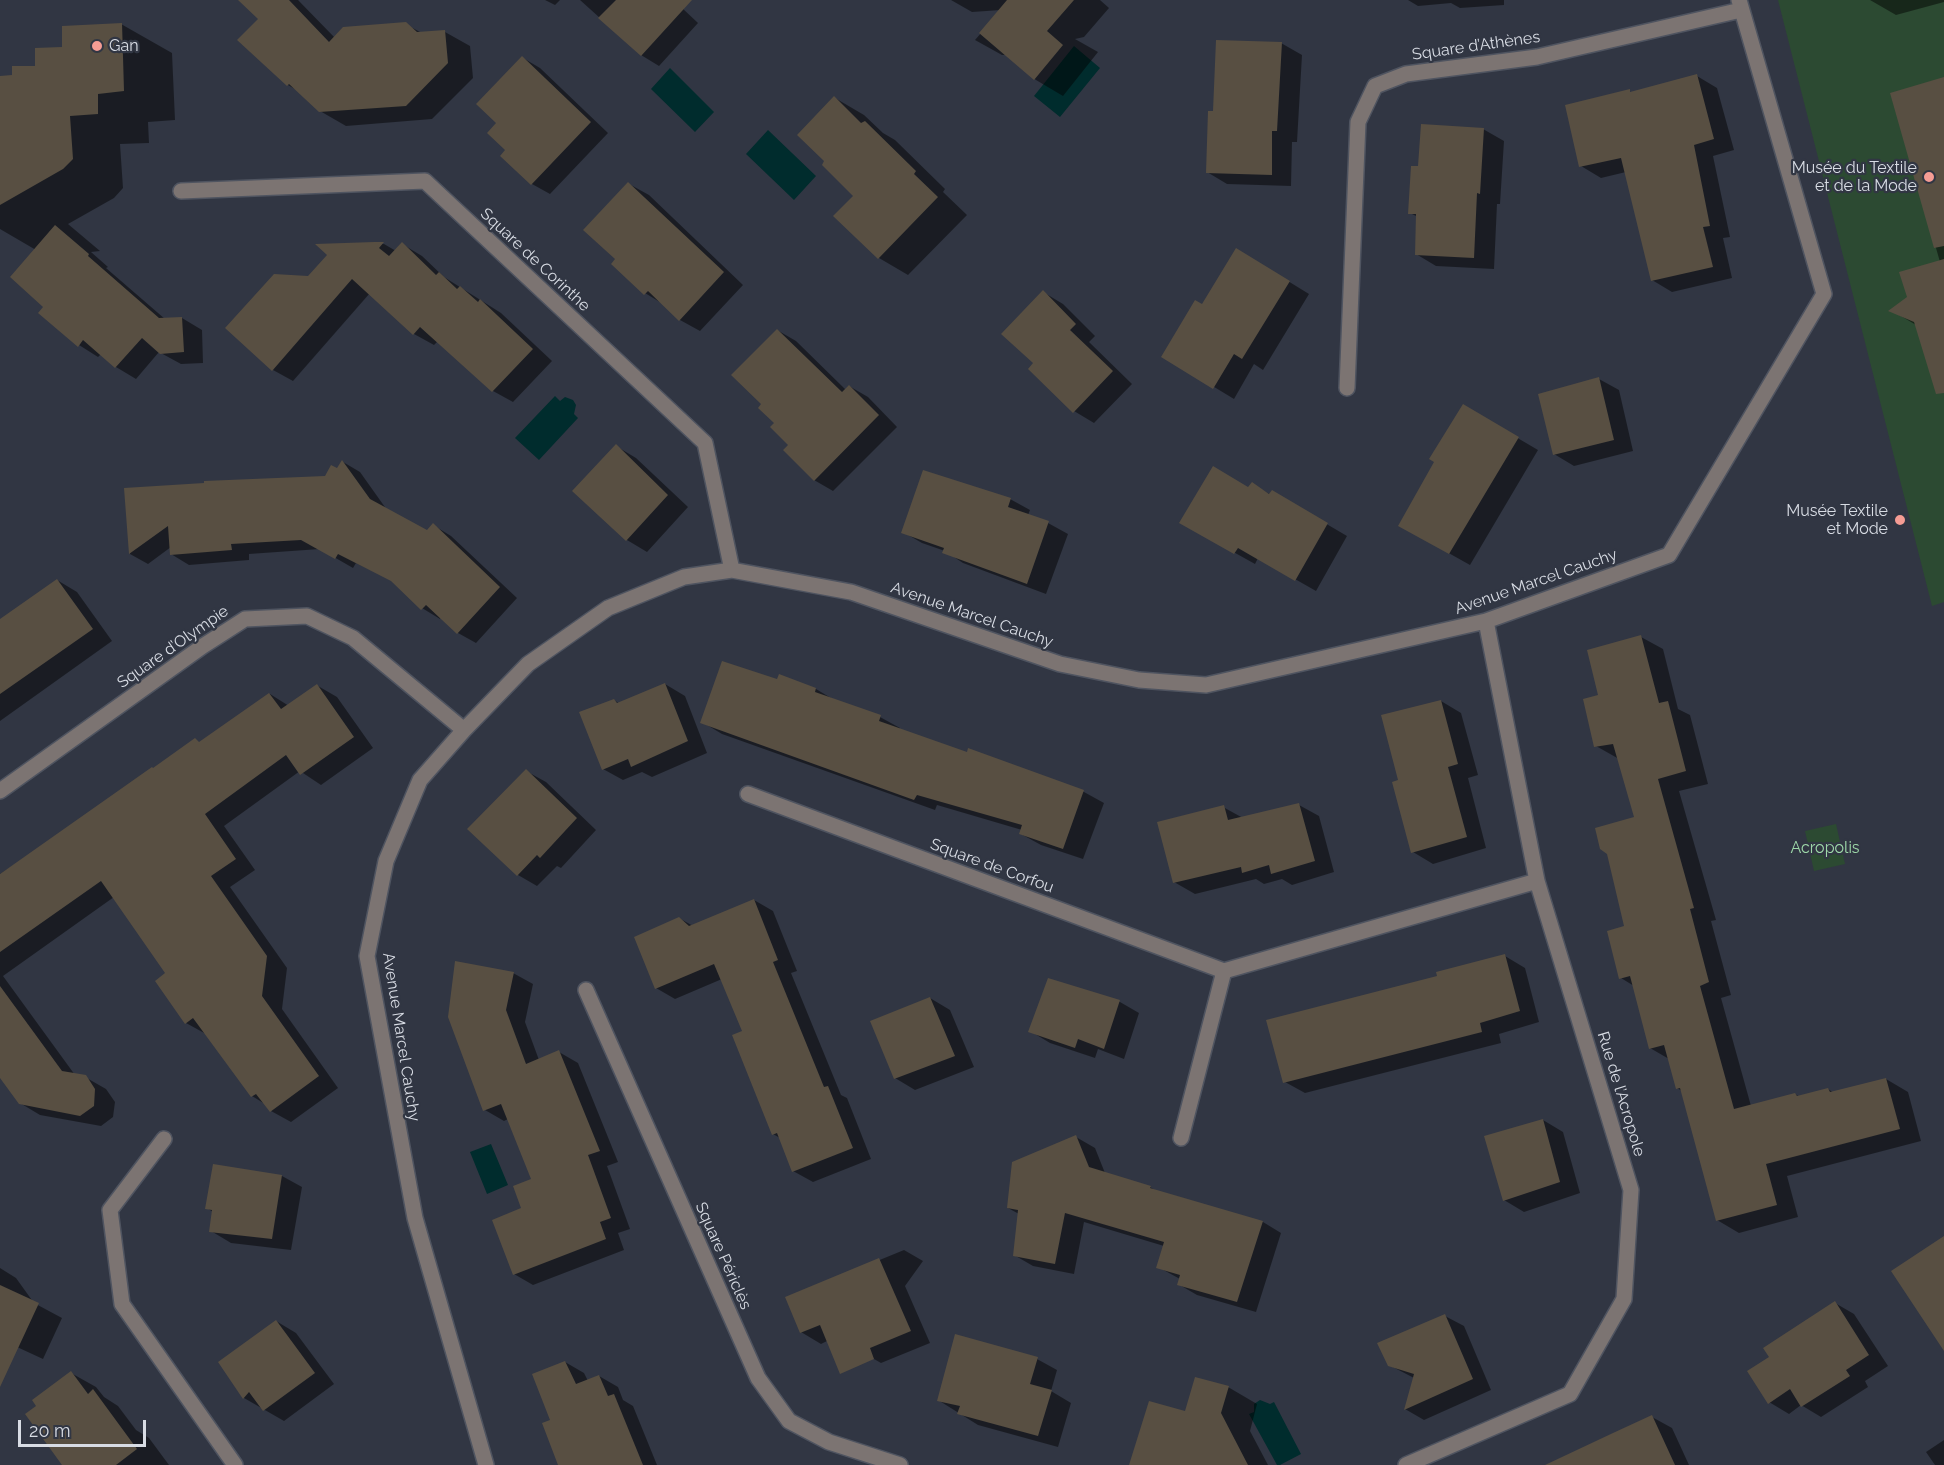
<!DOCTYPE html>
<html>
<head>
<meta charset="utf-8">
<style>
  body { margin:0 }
  #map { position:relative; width:1944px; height:1465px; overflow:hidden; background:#313643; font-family:Raleway,sans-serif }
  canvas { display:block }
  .scale { position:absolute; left:18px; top:1420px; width:128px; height:27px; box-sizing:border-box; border:3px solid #d8dce4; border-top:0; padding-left:8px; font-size:18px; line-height:21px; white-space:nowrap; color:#d8dce4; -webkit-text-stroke:4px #313643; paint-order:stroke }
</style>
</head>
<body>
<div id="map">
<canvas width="1944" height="1465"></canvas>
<div class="scale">20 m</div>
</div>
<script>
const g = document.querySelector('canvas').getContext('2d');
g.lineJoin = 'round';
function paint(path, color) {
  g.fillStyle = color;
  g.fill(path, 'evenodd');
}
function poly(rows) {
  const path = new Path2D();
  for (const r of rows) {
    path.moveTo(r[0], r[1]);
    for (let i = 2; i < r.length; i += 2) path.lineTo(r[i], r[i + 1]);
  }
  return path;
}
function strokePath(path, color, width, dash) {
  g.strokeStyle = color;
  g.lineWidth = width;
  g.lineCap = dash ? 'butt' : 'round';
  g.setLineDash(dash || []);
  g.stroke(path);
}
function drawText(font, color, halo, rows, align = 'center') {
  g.font = font + ' Raleway,sans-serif';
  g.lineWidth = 4.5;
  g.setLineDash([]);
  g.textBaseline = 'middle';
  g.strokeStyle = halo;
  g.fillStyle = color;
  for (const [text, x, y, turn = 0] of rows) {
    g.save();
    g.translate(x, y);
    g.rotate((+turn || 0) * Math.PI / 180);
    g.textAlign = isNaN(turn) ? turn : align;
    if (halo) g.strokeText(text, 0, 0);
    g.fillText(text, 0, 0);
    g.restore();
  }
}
paint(poly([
  [1778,0,1944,0,1944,602,1932,606],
  [1836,824,1845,864,1814,871,1805,831]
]), '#2c4a32');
paint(poly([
  [1074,46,1100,68,1060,117,1034,96],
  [670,68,714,112,695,132,651,89],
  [768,130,816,176,794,200,746,154],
  [555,396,560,401,565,397,573,400,576,405,574,414,578,418,539,460,515,438],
  [491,1144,508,1185,487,1194,470,1152],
  [1260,1400,1270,1404,1274,1402,1301,1454,1280,1465,1277,1465,1249,1414,1254,1412,1254,1404]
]), '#002c2d');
paint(poly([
  [241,0,298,0,335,38,405,24,422,33,445,32,470,46,473,78,432,119,346,126,320,111,300,92,288,85,260,19],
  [545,0,560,0,555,5],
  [580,0,687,0,681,7,698,23,659,66,641,55],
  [951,0,1100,0,1109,8,1084,37,1075,39,1098,52,1063,96,1036,80,1006,55,1002,55,975,40,1001,10,972,12],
  [1408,0,1504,0,1504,5,1460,8,1451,3,1418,6],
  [1870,0,1944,0,1944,2,1896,15],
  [121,24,172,53,175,120,148,122,149,143,120,144,123,188,114,198,68,224,100,251,91,252,108,267,106,268,165,319,182,318,202,330,203,363,181,364,159,352,136,379,116,367,101,354,98,357,79,345,45,307,36,250,0,229,0,77,14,76,37,67,64,49],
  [1281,43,1302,55,1297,142,1292,142,1291,186,1227,184,1207,172,1214,112],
  [523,58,540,68,608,133,550,194,532,184,507,150,498,123],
  [1697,76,1717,88,1734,150,1713,156,1730,237,1723,238,1732,278,1672,292,1652,280,1626,172,1601,178,1581,166,1629,91,1632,93],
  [1944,79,1944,353,1916,325,1891,310,1908,298,1940,262,1892,94],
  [835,98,864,115,883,133,895,140,945,189,943,192,967,215,908,275,879,258,855,196],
  [1483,129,1504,141,1500,204,1497,204,1494,269,1436,266,1416,254,1418,217,1410,213,1420,168],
  [629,184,649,195,743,285,700,331,680,320,663,304,645,293,617,259],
  [384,244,396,251,402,244,422,256,444,277,501,313,552,361,513,402,493,391,438,341,434,345,414,334,370,293,293,381,273,370,309,277,329,255,318,245],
  [1257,262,1309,294,1263,370,1254,364,1234,399,1163,356,1203,306],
  [1043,292,1063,304,1095,336,1089,342,1132,384,1094,423,1074,411],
  [777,330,796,341,846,390,849,386,868,397,897,427,833,491,814,480,763,404],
  [1599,379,1619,390,1633,451,1574,466,1554,454],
  [1463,406,1538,450,1470,565,1420,537,1436,461],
  [616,446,636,458,688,507,647,552,627,540],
  [343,462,360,472,387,510,427,531,433,525,451,536,517,598,476,643,458,633,441,617,440,619,422,608,395,582,356,563,353,568,320,549,249,554,249,560,189,565,171,554,171,547,148,564,130,554,126,489,326,477,338,470],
  [1252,484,1271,495,1272,492,1347,536,1316,591,1258,558,1255,564,1201,534],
  [1010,499,1030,510,1028,515,1048,523,1068,534,1046,594,963,563,945,551,922,543,903,532],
  [57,580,77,592,112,641,0,721,0,622],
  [1641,637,1663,649,1678,709,1690,715,1708,784,1679,791,1716,920,1711,921,1731,995,1721,998,1751,1106,1795,1094,1800,1097,1828,1089,1834,1093,1886,1079,1908,1092,1921,1141,1787,1176,1798,1217,1739,1233,1717,1220,1682,1091,1677,1088,1669,1059,1650,1048,1634,986,1621,978,1635,818,1619,759,1596,746,1600,696],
  [780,676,816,689,836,701,880,717,900,728,899,730,967,754,969,750,1084,792,1104,803,1083,859,1041,845,1021,834,1022,830,937,805,935,810,722,734,702,722,777,681],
  [665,684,685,696,707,753,652,777,642,772,623,780,603,769,614,700,620,704],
  [318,686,337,697,373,748,321,785,300,771,224,826,255,870,230,887,287,968,282,1009,338,1088,291,1122,271,1111,265,1104,252,1096,206,1034,186,1023,167,974,114,897,3,976,75,1075,85,1077,106,1089,115,1102,113,1117,101,1126,40,1115,20,1103,0,1075,0,874,201,743,270,694,289,706],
  [1441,701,1461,713,1478,775,1468,778,1486,848,1433,864,1413,852,1400,781],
  [526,771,546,782,596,830,561,868,557,866,537,886,518,875],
  [1299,805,1319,816,1334,872,1292,885,1282,879,1264,884,1256,879,1195,894,1174,882,1223,807,1243,818],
  [754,900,773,911,797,971,791,973,841,1095,847,1098,871,1159,813,1182,793,1171,780,1138,773,1134,744,1032,722,979,675,999,656,988,679,918,693,926],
  [1505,956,1525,968,1539,1022,1499,1034,1501,1043,1305,1093,1285,1082,1439,977],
  [513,973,533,984,525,1022,539,1060,559,1052,578,1063,618,1162,607,1166,630,1229,618,1233,624,1250,533,1285,514,1274,523,1209,533,1180,508,1119,504,1121,485,1110],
  [1048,980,1120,1002,1139,1013,1124,1059,1098,1049,1095,1058,1050,1043,1030,1031],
  [930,998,950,1010,974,1067,915,1090,895,1078],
  [1543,1120,1563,1132,1580,1193,1524,1212,1504,1200],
  [1076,1137,1095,1148,1105,1173,1150,1187,1158,1192,1263,1222,1281,1233,1256,1312,1197,1295,1178,1284,1180,1279,1158,1267,1164,1246,1084,1222,1074,1274,1033,1266,1014,1255,1019,1214,1008,1208],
  [214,1165,282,1176,302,1187,291,1250,231,1243,211,1231,213,1212,207,1208],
  [904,1250,923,1261,905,1286,930,1343,881,1363,860,1351,827,1341,821,1344,801,1332,787,1298],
  [0,1268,16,1278,34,1303,62,1318,43,1359,17,1347,0,1358],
  [1835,1303,1854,1314,1888,1366,1865,1381,1868,1387,1821,1417,1801,1405,1789,1414,1769,1402,1771,1358],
  [1445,1316,1464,1326,1491,1390,1424,1420,1405,1409,1414,1378,1389,1365],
  [276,1321,296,1333,334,1384,284,1421,244,1398,220,1363],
  [1037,1359,1057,1370,1051,1391,1071,1403,1058,1447,978,1425,938,1400],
  [565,1362,584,1373,588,1381,599,1376,618,1387,623,1400,633,1406,657,1465,560,1465,552,1420],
  [71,1373,96,1387,104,1397,118,1406,136,1430,149,1438,169,1465,64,1465,38,1406],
  [1228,1387,1257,1404,1250,1431,1268,1465,1130,1465,1186,1413],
  [1652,1417,1672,1428,1689,1465,1573,1465],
  [1944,1440,1944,1465,1935,1465,1926,1452]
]), '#0007');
paint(poly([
  [238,0,289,0,329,42,343,27,406,22,417,32,445,30,448,63,406,106,319,112,289,84,287,86,237,40,258,19],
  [616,0,692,0,641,56,598,18],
  [1007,0,1074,0,1047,31,1063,45,1034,80,979,33],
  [122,23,124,91,98,94,98,114,70,116,73,159,63,169,0,205,0,76,12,75,12,66,35,66,35,48,62,47,62,26],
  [1216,40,1282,42,1277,131,1272,131,1272,175,1206,173,1208,111,1213,111],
  [522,56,591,122,531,185,500,156,505,150,487,133,496,123,476,104],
  [1697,74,1714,139,1694,145,1710,226,1703,227,1713,267,1651,281,1621,158,1579,167,1565,105,1630,89,1630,92],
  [1944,77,1944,246,1934,248,1890,93],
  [834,96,861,123,865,121,916,171,914,174,938,197,878,259,833,216,853,196,822,165,824,161,797,135],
  [1421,124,1484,128,1480,194,1477,193,1474,258,1415,255,1416,214,1408,214,1411,166,1418,166],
  [628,182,724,272,679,321,648,291,644,295,611,264,615,259,583,230],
  [55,225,89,254,88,256,159,318,182,317,184,352,160,354,142,338,115,368,83,340,78,347,38,313,43,307,10,277],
  [374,242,384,242,379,248,389,256,402,242,436,275,439,272,457,289,460,286,478,302,480,299,533,349,492,392,420,327,413,335,352,279,272,371,225,328,274,274,308,276,327,255,315,244],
  [1236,248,1290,281,1242,359,1234,354,1213,389,1161,357,1195,300,1202,304],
  [1944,259,1944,393,1936,394,1914,322,1888,311,1907,297,1899,272],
  [1043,290,1076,324,1070,330,1113,371,1073,413,1028,369,1033,363,1001,334],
  [777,329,842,392,849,385,879,415,814,481,783,450,788,445,770,427,774,423,758,408,761,404,731,375],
  [1599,377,1614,440,1553,455,1538,394],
  [1463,404,1519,437,1449,554,1398,526,1434,462,1429,459],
  [616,444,668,495,626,541,572,491],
  [342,460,370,499,427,530,433,523,500,587,457,634,426,605,421,610,391,581,338,554,335,559,301,540,231,544,232,550,170,555,168,526,129,554,124,488,204,483,204,481,325,476,331,465,337,468],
  [1213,466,1248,487,1252,482,1269,494,1272,490,1328,523,1295,581,1238,548,1234,554,1179,523],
  [923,470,1011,498,1008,507,1049,521,1027,584,942,553,944,548,901,533],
  [57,579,93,629,0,694,0,619],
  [1641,635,1659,703,1668,701,1686,771,1658,779,1694,908,1690,909,1709,982,1700,986,1734,1109,1795,1093,1797,1096,1828,1088,1830,1092,1886,1078,1900,1129,1766,1164,1777,1205,1716,1221,1680,1088,1676,1089,1664,1045,1649,1049,1630,976,1619,979,1607,931,1624,926,1607,854,1600,849,1595,828,1634,817,1613,744,1594,747,1583,699,1598,695,1587,650],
  [722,661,777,679,779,674,816,688,815,692,881,715,879,721,967,752,968,748,1084,790,1063,849,1019,834,1022,825,917,795,914,800,700,723],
  [665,683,688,741,631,767,628,759,602,770,579,712,614,699,617,703],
  [317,684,354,737,300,775,286,755,205,814,236,859,211,876,267,956,262,996,319,1076,270,1112,256,1094,251,1097,193,1018,185,1024,155,981,165,973,101,881,0,952,0,874,152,767,153,768,195,738,199,742,269,693,281,709],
  [1441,700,1458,764,1448,767,1467,837,1411,853,1392,782,1398,780,1381,715],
  [526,769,577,818,540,858,537,855,517,876,467,829],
  [1299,803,1315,861,1271,874,1269,865,1242,873,1241,867,1173,883,1157,822,1224,805,1228,820],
  [754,899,778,960,773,962,824,1087,828,1086,853,1148,792,1172,777,1133,772,1135,732,1035,742,1031,714,964,655,989,634,937,679,917,689,926],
  [1505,954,1520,1011,1480,1023,1482,1032,1283,1083,1266,1020,1437,976,1436,972],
  [455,961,514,972,506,1010,526,1064,559,1050,600,1151,588,1155,611,1218,600,1222,606,1239,513,1275,492,1220,521,1208,513,1186,531,1179,501,1104,483,1111,448,1017],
  [1048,978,1120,1000,1104,1049,1078,1039,1075,1048,1028,1032],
  [0,986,62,1071,86,1075,95,1089,94,1106,80,1116,19,1104,0,1078],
  [930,997,955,1056,894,1079,870,1021],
  [1543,1119,1560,1182,1503,1201,1484,1136],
  [1076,1135,1089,1167,1151,1186,1150,1188,1263,1221,1237,1302,1177,1285,1180,1275,1156,1268,1164,1242,1065,1213,1055,1264,1013,1256,1018,1210,1007,1208,1012,1162],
  [213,1164,282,1175,272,1239,209,1232,212,1210,205,1209],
  [1944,1236,1944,1351,1891,1271],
  [879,1258,911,1331,870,1348,874,1359,840,1374,820,1325,800,1333,785,1297],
  [0,1285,39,1303,0,1387],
  [1835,1301,1869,1355,1846,1370,1850,1376,1801,1407,1790,1389,1768,1404,1747,1371,1769,1357,1763,1348],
  [1445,1314,1473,1379,1404,1410,1414,1374,1388,1366,1377,1343],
  [276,1320,315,1373,263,1411,249,1392,243,1399,218,1362],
  [955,1334,1038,1357,1030,1384,1052,1390,1038,1436,957,1414,960,1406,937,1401],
  [565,1361,576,1384,599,1375,608,1396,614,1394,643,1465,558,1465,542,1423,550,1420,532,1374],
  [71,1371,88,1394,93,1389,137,1449,116,1465,62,1465,25,1414,36,1406,32,1400],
  [1195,1377,1229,1386,1221,1413,1248,1465,1129,1465,1149,1401,1185,1411],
  [1652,1415,1675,1465,1545,1465,1613,1433]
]), '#584f42');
const minor = poly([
  [181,191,425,181,705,443,732,570],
  [1347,388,1358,122,1375,86,1406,74,1537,57,1741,10],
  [0,791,203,646,245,619,307,616,353,638,464,730],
  [748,794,1224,971],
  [586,990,758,1378,789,1421,829,1442,900,1465],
  [1181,1138,1224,971,1537,881],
  [164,1139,110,1210,122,1304,235,1465],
  [486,1465,415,1218,367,956,386,861,420,780,464,730,528,664,608,608,684,577,732,570,851,592,1060,664,1139,680,1206,685,1486,621,1669,555,1824,294,1739,0],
  [1406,1465,1570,1394,1624,1299,1631,1190,1537,881,1486,621]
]);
strokePath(minor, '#4f5460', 18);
strokePath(minor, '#7c7472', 15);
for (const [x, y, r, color] of [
  [97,46,6,"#f59c94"],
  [1929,177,6,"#f59c94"],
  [1900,520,6,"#f59c94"]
]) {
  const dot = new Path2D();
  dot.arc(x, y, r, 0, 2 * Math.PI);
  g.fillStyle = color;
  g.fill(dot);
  strokePath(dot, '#313643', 2);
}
drawText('16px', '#d8dce4', '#313643', [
  ["Gan",109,46,"left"],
  ["Musée du Textile",1917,168],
  ["et de la Mode",1917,186],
  ["Musée Textile",1888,511],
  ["et Mode",1888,529]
], 'right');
drawText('16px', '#d8dce4', '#313643', [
  ["Square d’Athènes",1476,46,-8],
  ["Square de Corinthe",535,260,43],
  ["Avenue Marcel Cauchy",1536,582,-19],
  ["Avenue Marcel Cauchy",972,615,19],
  ["Square d’Olympie",173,647,-35],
  ["Square de Corfou",992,866,20],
  ["Avenue Marcel Cauchy",401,1037,81],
  ["Rue de l’Acropole",1621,1094,73],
  ["Square Périclès",723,1256,66]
]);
drawText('16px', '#9ed9a9', '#313643', [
  ["Acropolis",1825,848]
]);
</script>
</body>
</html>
